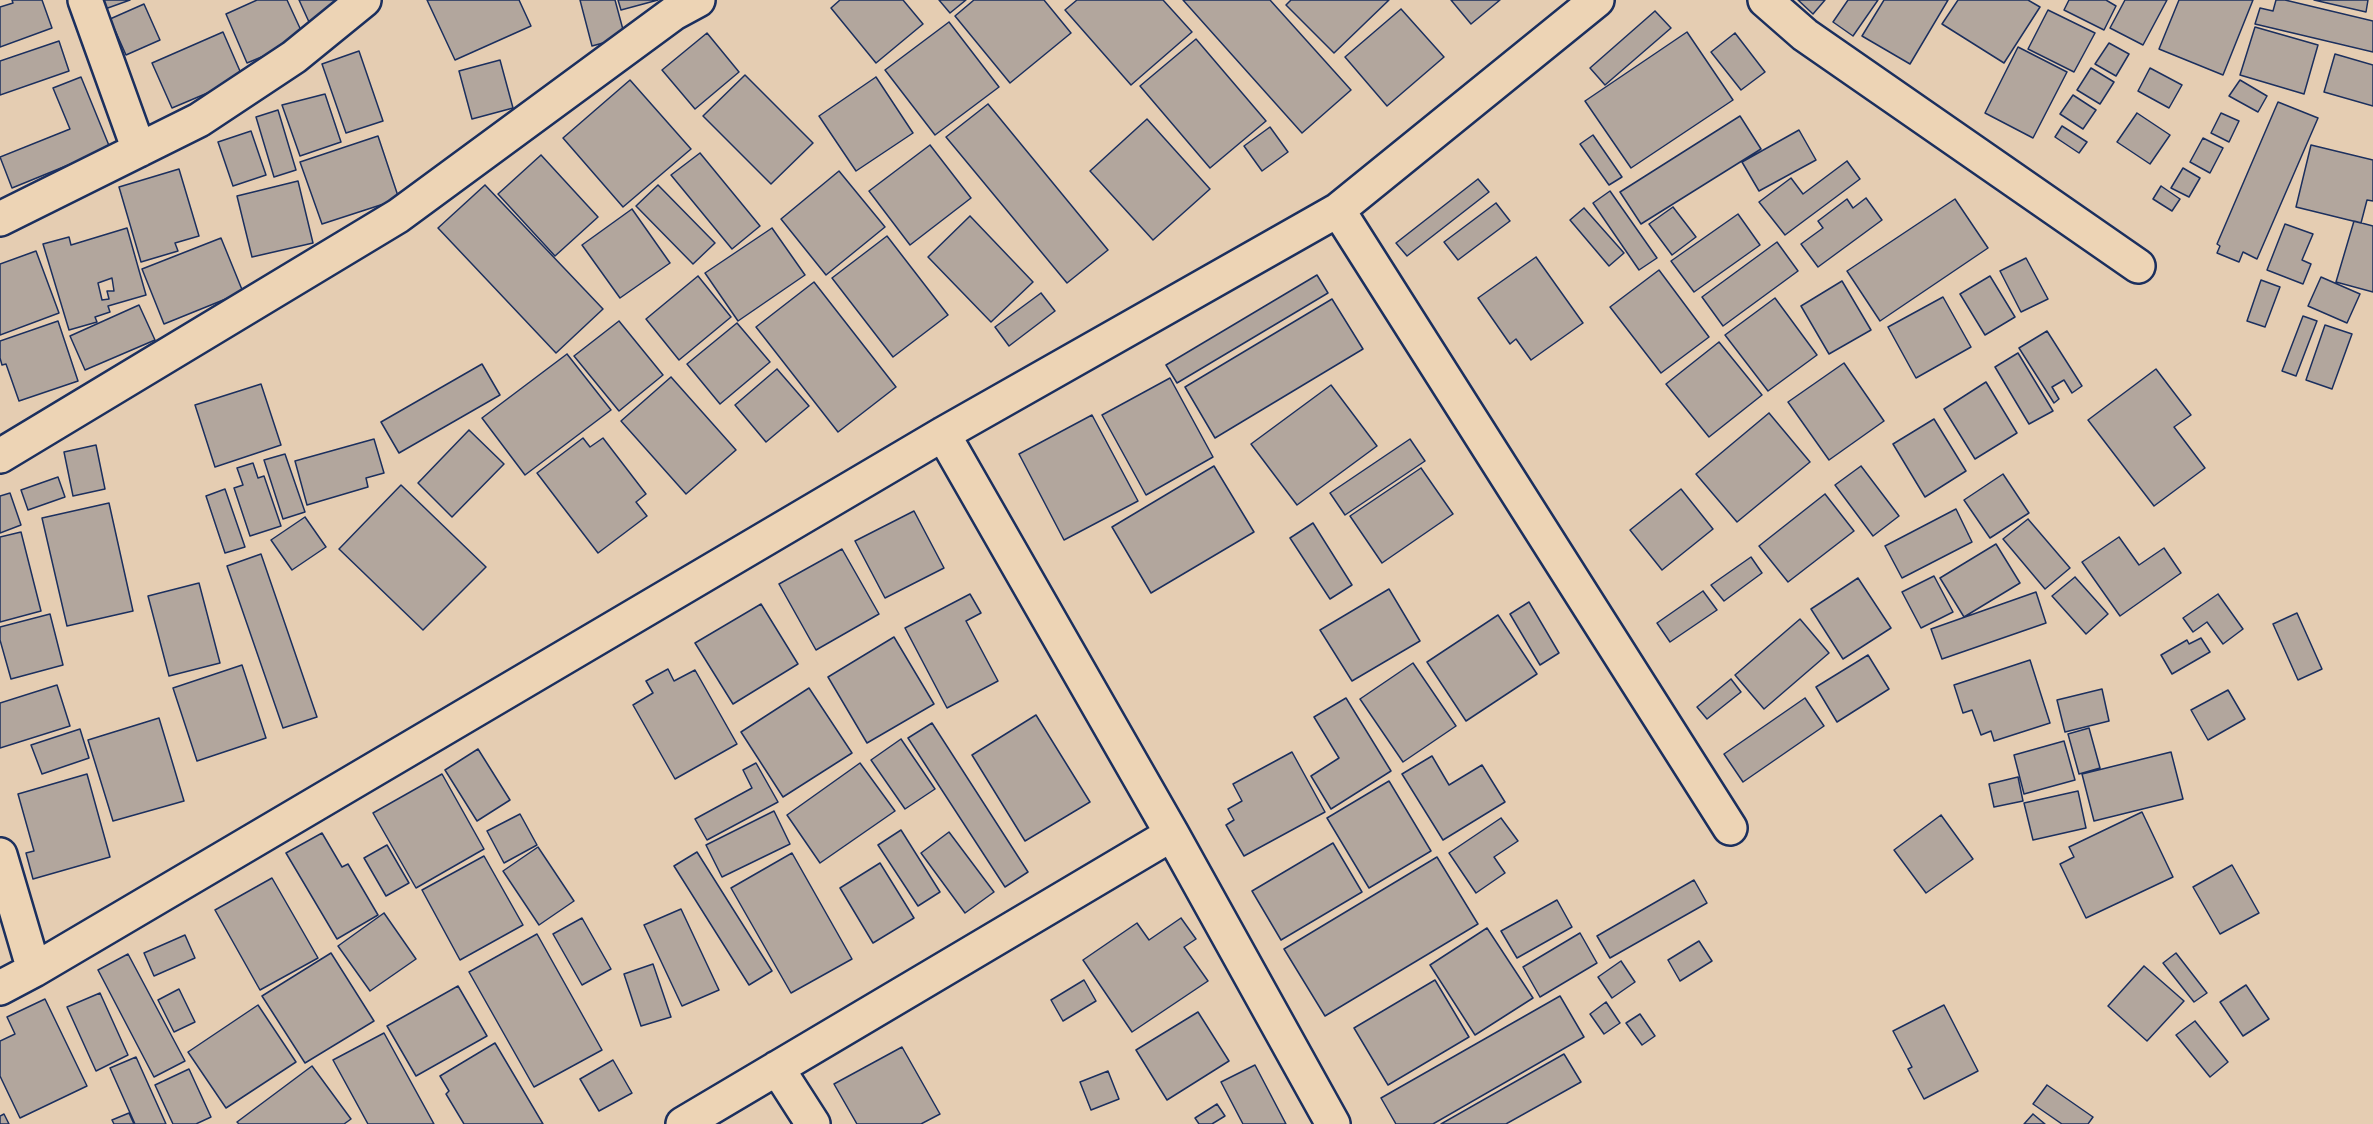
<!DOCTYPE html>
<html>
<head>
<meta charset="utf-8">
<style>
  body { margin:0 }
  canvas { display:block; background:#e5cdb2 }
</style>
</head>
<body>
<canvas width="2373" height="1124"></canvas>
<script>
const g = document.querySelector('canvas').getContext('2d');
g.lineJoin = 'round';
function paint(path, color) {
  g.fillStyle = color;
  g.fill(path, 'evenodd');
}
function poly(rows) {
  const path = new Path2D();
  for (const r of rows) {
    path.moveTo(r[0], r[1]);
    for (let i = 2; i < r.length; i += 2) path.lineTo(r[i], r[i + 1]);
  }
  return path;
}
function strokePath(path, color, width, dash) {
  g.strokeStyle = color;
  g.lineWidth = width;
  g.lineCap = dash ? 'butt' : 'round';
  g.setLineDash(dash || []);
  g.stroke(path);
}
const building = poly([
  [12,0,42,0,52,28,0,47,0,7,13,3,12,0],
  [103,0,130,0,105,9,103,0],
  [257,0,287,0,305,39,247,63,226,14,257,0],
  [299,0,357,0,309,22,299,0],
  [427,0,519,0,531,26,455,60,427,0],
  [580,0,615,0,625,37,592,46,580,0],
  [618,0,658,0,621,10,618,0],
  [840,0,903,0,923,24,876,63,831,8,840,0],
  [939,0,966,0,950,13,939,0],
  [974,0,1044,0,1071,33,1010,83,955,16,974,0],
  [1077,0,1163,0,1192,32,1131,85,1065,10,1077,0],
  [1183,0,1270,0,1351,90,1302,133,1183,0],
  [1291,0,1389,0,1334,53,1286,5,1291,0],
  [1451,0,1500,0,1471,24,1451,0],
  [1798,0,1825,0,1813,14,1798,0],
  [1848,0,1878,0,1853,36,1833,22,1848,0],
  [1884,0,1948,0,1910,64,1862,36,1884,0],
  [1958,0,2028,0,2040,7,2004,63,1942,24,1958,0],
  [2069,0,2106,0,2116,6,2104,30,2064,10,2069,0],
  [2125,0,2167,0,2143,45,2110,28,2125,0],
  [2179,0,2253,0,2223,75,2159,49,2179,0],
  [2276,0,2285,0,2373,21,2373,52,2255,24,2260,8,2273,11,2276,0],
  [2314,0,2368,0,2366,12,2314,0],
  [144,4,160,40,126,55,110,19,144,4],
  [1401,9,1444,57,1387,106,1345,57,1401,9],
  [2048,10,2095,33,2074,72,2028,49,2048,10],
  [1655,11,1671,28,1605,85,1590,68,1655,11],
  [949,22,999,87,935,135,885,70,949,22],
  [2255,27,2318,45,2304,94,2240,75,2255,27],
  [223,32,243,78,172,108,152,63,223,32],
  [1687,32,1733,100,1631,168,1585,101,1687,32],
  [707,33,739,72,695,109,662,70,707,33],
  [1735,33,1765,72,1741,90,1711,52,1735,33],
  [1196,39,1266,121,1210,168,1140,86,1196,39],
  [59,41,69,71,0,95,0,61,59,41],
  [2109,43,2129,54,2116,76,2095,64,2109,43],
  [2018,47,2067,72,2033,138,1985,113,2018,47],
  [359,51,383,121,346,133,322,64,359,51],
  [2335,54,2373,65,2373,106,2324,92,2335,54],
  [500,60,513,108,472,119,459,71,500,60],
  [2091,68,2114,82,2100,104,2077,90,2091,68],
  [2150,68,2182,85,2169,108,2138,91,2150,68],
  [745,75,813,143,771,184,703,116,745,75],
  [81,77,110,148,12,188,0,157,70,129,53,88,81,77],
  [876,77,913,133,856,171,819,116,876,77],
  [630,80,691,149,623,207,563,138,630,80],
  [2240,80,2267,96,2258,112,2229,96,2240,80],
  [325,94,341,142,300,156,282,105,325,94],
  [2073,95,2096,110,2083,129,2060,114,2073,95],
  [2278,102,2318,118,2257,259,2243,252,2239,262,2217,253,2220,246,2217,244,2278,102],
  [988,104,1108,250,1067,283,946,137,988,104],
  [278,110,296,170,274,177,256,117,278,110],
  [2137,113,2170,135,2150,164,2117,142,2137,113],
  [2221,113,2239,121,2229,142,2211,133,2221,113],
  [1740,116,1761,149,1641,224,1620,192,1740,116],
  [1147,119,1210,189,1153,240,1090,171,1147,119],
  [2062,126,2087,142,2079,153,2055,137,2062,126],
  [1270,127,1288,152,1262,171,1244,146,1270,127],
  [1799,130,1816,160,1759,191,1742,162,1799,130],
  [251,131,266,175,233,186,218,142,251,131],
  [1593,135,1622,177,1609,185,1580,144,1593,135],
  [378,136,399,199,322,224,300,162,378,136],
  [2203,138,2223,148,2210,173,2190,162,2203,138],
  [930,145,971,198,910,245,869,191,930,145],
  [2311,145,2373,160,2373,201,2367,200,2361,223,2296,207,2311,145],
  [700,153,760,226,732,249,671,175,700,153],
  [541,155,598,217,555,256,498,194,541,155],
  [1847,161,1860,179,1785,235,1759,202,1791,178,1803,194,1847,161],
  [2183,168,2200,178,2189,197,2171,188,2183,168],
  [179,169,199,236,175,243,178,251,141,262,119,187,179,169],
  [839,171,885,227,826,275,781,219,839,171],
  [1478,179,1489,192,1407,256,1396,243,1478,179],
  [298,181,313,243,252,257,237,196,298,181],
  [485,185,603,309,556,353,438,228,485,185],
  [658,185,715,243,693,264,636,206,658,185],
  [2161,186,2180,199,2172,211,2153,199,2161,186],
  [1610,191,1657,258,1639,270,1593,203,1610,191],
  [1866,198,1882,220,1818,267,1801,244,1823,228,1818,221,1847,199,1853,208,1866,198],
  [1955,199,1988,248,1880,321,1847,271,1955,199],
  [1496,203,1510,221,1458,260,1444,242,1496,203],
  [1673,207,1696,237,1672,255,1649,224,1673,207],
  [1584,208,1624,253,1609,266,1570,220,1584,208],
  [632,209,670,263,620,298,582,245,632,209],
  [1738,214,1760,245,1694,292,1671,261,1738,214],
  [970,216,1033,282,991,322,928,257,970,216],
  [2354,221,2373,226,2373,292,2336,282,2354,221],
  [2285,224,2313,234,2302,260,2311,264,2303,284,2267,270,2285,224],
  [127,228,146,295,108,306,110,312,95,317,97,322,69,330,43,244,69,237,71,245,127,228],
  [112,278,114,291,107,291,109,299,102,300,98,283,112,278],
  [772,228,805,275,738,321,705,273,772,228],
  [887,236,948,315,893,357,832,278,887,236],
  [221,238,243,292,164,324,142,269,221,238],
  [1777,242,1798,271,1723,326,1702,297,1777,242],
  [36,251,59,313,0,335,0,264,36,251],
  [1536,257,1583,323,1531,360,1516,339,1510,344,1478,298,1536,257],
  [2026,258,2048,299,2021,312,2000,271,2026,258],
  [1659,270,1709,337,1661,373,1610,307,1659,270],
  [1317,275,1328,293,1177,383,1166,365,1317,275],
  [698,276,731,317,679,360,646,319,698,276],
  [1990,276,2015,317,1985,335,1960,294,1990,276],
  [2321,277,2360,294,2347,323,2308,306,2321,277],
  [2261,280,2280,287,2265,327,2247,321,2261,280],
  [1842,281,1871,330,1829,354,1801,306,1842,281],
  [814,282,896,387,838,432,756,327,814,282],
  [1041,293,1055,311,1009,346,995,327,1041,293],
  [1943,297,1971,347,1916,378,1888,327,1943,297],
  [1775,298,1817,355,1768,391,1725,335,1775,298],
  [1332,299,1363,349,1215,438,1185,387,1332,299],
  [139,305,155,340,85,370,70,336,139,305],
  [2303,316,2317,321,2296,376,2282,371,2303,316],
  [58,321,78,381,19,401,6,364,2,365,0,358,0,341,58,321],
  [619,321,663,375,619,411,574,356,619,321],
  [737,323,770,362,720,404,687,364,737,323],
  [2325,325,2352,334,2332,389,2306,380,2325,325],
  [2047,331,2082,386,2072,393,2064,380,2052,387,2059,399,2054,403,2019,348,2047,331],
  [1719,342,1762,395,1709,437,1666,384,1719,342],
  [2018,353,2053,411,2029,424,1995,367,2018,353],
  [567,354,611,410,525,475,482,418,567,354],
  [1844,363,1884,421,1829,460,1788,402,1844,363],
  [482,364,500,395,399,453,381,422,482,364],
  [777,369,809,406,766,442,735,405,777,369],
  [2156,369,2191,415,2174,427,2205,468,2154,506,2088,420,2156,369],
  [671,377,736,450,686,494,621,421,671,377],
  [1170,378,1213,457,1146,495,1102,415,1170,378],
  [1986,382,2017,433,1975,459,1944,409,1986,382],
  [261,384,281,445,215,467,195,405,261,384],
  [1331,385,1377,446,1297,505,1251,444,1331,385],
  [1769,413,1810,462,1737,522,1696,474,1769,413],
  [1092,415,1138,501,1064,540,1019,454,1092,415],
  [1934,419,1966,471,1925,497,1893,444,1934,419],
  [469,430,504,464,452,517,418,483,469,430],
  [583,438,590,447,603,438,646,494,636,502,647,516,598,553,537,473,583,438],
  [374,439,384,473,366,478,368,487,307,505,295,461,374,439],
  [1410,439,1425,461,1345,515,1330,493,1410,439],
  [96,445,105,489,73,496,64,452,96,445],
  [285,454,305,512,283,519,264,460,285,454],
  [253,463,258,478,264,476,281,526,250,536,234,488,243,485,237,468,253,463],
  [1214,466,1254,532,1151,593,1112,527,1214,466],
  [1861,466,1899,516,1873,536,1835,485,1861,466],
  [1421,468,1453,514,1382,563,1350,516,1421,468],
  [2003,474,2029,513,1990,538,1964,500,2003,474],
  [58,477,65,497,28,510,21,490,58,477],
  [401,485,486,567,423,630,339,549,401,485],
  [225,489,245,547,225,553,206,496,225,489],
  [1681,489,1713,529,1662,570,1630,530,1681,489],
  [10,493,21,525,0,533,0,496,10,493],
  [1825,494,1854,531,1788,582,1759,546,1825,494],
  [109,503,133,611,67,626,42,518,109,503],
  [1956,509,1972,542,1902,578,1885,546,1956,509],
  [914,511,944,568,885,598,855,541,914,511],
  [305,517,326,547,292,570,271,540,305,517],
  [2028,519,2070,568,2045,589,2003,539,2028,519],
  [1313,523,1352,585,1330,599,1290,538,1313,523],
  [21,532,41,611,0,622,0,537,21,532],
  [2119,537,2139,565,2164,548,2181,573,2120,616,2082,562,2119,537],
  [1996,544,2020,583,1964,617,1940,578,1996,544],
  [842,549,879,614,816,650,779,584,842,549],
  [261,554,317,717,283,728,227,566,261,554],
  [1751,557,1762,573,1724,601,1711,585,1751,557],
  [1934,576,1953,612,1921,628,1902,592,1934,576],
  [2075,577,2108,614,2086,634,2052,596,2075,577],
  [1858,578,1891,628,1843,659,1811,609,1858,578],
  [199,583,220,663,169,676,148,596,199,583],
  [1389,589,1420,641,1352,681,1320,630,1389,589],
  [1703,591,1717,610,1670,642,1657,623,1703,591],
  [2036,592,2046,623,1942,659,1931,629,2036,592],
  [970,594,981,613,966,621,998,681,947,708,905,628,970,594],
  [2218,594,2243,629,2223,644,2207,622,2193,632,2183,618,2218,594],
  [1529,602,1559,653,1540,665,1510,614,1529,602],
  [761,604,798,664,733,704,695,643,761,604],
  [2297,613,2322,669,2298,680,2273,624,2297,613],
  [50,614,63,665,11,679,0,640,0,627,50,614],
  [1498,615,1537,674,1466,721,1427,662,1498,615],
  [1800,619,1829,653,1764,709,1735,675,1800,619],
  [894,637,934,704,867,743,828,677,894,637],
  [2201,638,2210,652,2172,674,2161,655,2187,640,2189,644,2201,638],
  [1868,655,1889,689,1837,722,1816,687,1868,655],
  [2030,660,2050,723,1994,741,1991,731,1981,735,1972,710,1963,713,1954,685,2030,660],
  [1413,663,1456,726,1403,762,1360,699,1413,663],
  [242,665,266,738,197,761,173,688,242,665],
  [668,669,674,681,695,670,737,744,675,779,633,705,653,693,646,681,668,669],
  [1731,679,1741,692,1707,719,1697,707,1731,679],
  [57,685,70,726,0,748,0,703,57,685],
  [809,688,852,753,783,797,741,732,809,688],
  [2102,689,2109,721,2065,732,2057,700,2102,689],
  [2228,690,2245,719,2208,740,2191,710,2228,690],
  [1346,698,1391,771,1331,809,1311,776,1339,758,1314,717,1346,698],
  [1805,698,1824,726,1743,782,1724,754,1805,698],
  [1036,715,1090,802,1025,841,972,755,1036,715],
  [159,718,184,801,113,821,88,740,159,718],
  [932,723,1028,872,1005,887,908,738,932,723],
  [2089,728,2100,768,2079,774,2068,734,2089,728],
  [80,729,89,758,42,774,31,745,80,729],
  [901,739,935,789,905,809,871,760,901,739],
  [2064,741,2075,780,2024,794,2014,755,2064,741],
  [478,749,510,800,477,821,445,770,478,749],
  [1292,752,1325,812,1244,856,1226,825,1234,820,1228,809,1242,801,1233,784,1292,752],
  [2171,752,2183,799,2094,821,2082,774,2171,752],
  [1432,756,1449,785,1482,765,1505,802,1443,840,1402,774,1432,756],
  [756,763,778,802,707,840,695,819,752,788,743,770,756,763],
  [860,763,895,811,820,863,787,815,860,763],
  [87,774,110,857,33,879,26,853,34,851,18,794,87,774],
  [442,774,484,849,416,888,373,813,442,774],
  [2018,777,2023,801,1994,807,1989,784,2018,777],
  [1389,781,1431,851,1369,888,1327,818,1389,781],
  [2078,791,2086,828,2033,840,2024,803,2078,791],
  [774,811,790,844,722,877,706,845,774,811],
  [2142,812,2173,877,2086,918,2060,864,2074,857,2069,847,2142,812],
  [520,814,537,845,504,863,487,831,520,814],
  [1941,815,1973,859,1926,893,1894,850,1941,815],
  [1501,818,1518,841,1494,857,1505,873,1476,893,1449,853,1501,818],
  [901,830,940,892,918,906,878,845,901,830],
  [949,832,994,892,965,913,921,853,949,832],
  [322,833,342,867,348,864,378,915,337,939,286,853,322,833],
  [1333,843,1362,892,1281,940,1252,891,1333,843],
  [387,845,409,883,386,896,364,858,387,845],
  [538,847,574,901,539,925,503,871,538,847],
  [697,852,772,971,749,985,674,866,697,852],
  [792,853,852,959,791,993,731,888,792,853],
  [484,856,523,925,460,960,422,890,484,856],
  [1437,857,1478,924,1325,1016,1284,949,1437,857],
  [880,863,914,918,873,943,840,888,880,863],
  [2232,865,2259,913,2220,934,2193,887,2232,865],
  [272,878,318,958,260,990,215,910,272,878],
  [1694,880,1707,903,1610,958,1597,936,1694,880],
  [1557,900,1572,927,1517,958,1501,931,1557,900],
  [681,909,719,990,682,1006,644,925,681,909],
  [384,913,416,959,370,991,338,946,384,913],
  [582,918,611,969,582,985,553,934,582,918],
  [1181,918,1196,939,1184,947,1208,981,1132,1032,1083,960,1137,923,1149,940,1181,918],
  [1487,928,1533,998,1475,1035,1430,965,1487,928],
  [1580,933,1597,963,1540,997,1523,967,1580,933],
  [537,934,602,1050,534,1087,469,972,537,934],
  [185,935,195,958,154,976,144,953,185,935],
  [1699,941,1712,961,1680,981,1668,960,1699,941],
  [331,953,374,1021,305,1063,262,996,331,953],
  [2176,953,2207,993,2194,1002,2163,963,2176,953],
  [128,954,185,1061,154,1077,98,970,128,954],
  [1621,961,1635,982,1612,998,1598,977,1621,961],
  [653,964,671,1017,641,1026,624,974,653,964],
  [2144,966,2184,1001,2147,1041,2108,1006,2144,966],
  [1084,980,1096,1001,1063,1021,1051,1000,1084,980],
  [1435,980,1469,1037,1388,1085,1354,1028,1435,980],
  [2246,985,2269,1019,2243,1036,2220,1002,2246,985],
  [458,986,487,1036,416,1076,387,1026,458,986],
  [179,989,195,1022,174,1032,158,1000,179,989],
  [100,993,128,1055,96,1071,67,1007,100,993],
  [1560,996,1584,1037,1433,1124,1396,1124,1381,1098,1560,996],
  [45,999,87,1086,20,1118,0,1076,0,1041,15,1034,7,1017,45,999],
  [1606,1002,1620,1023,1604,1034,1590,1014,1606,1002],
  [258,1005,296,1062,226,1108,188,1052,258,1005],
  [1944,1005,1978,1071,1924,1099,1908,1069,1912,1067,1893,1031,1944,1005],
  [1198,1012,1229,1061,1167,1100,1136,1050,1198,1012],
  [1640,1014,1655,1036,1642,1045,1626,1023,1640,1014],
  [2195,1021,2228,1062,2210,1077,2176,1035,2195,1021],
  [384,1033,434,1124,368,1124,333,1060,384,1033],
  [495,1043,543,1124,464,1124,446,1094,449,1091,440,1076,495,1043],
  [902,1047,940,1114,921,1124,857,1124,834,1084,902,1047],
  [1564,1054,1581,1082,1506,1124,1441,1124,1564,1054],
  [136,1057,166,1124,135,1124,110,1068,136,1057],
  [613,1060,632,1093,599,1111,580,1079,613,1060],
  [1255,1065,1286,1124,1243,1124,1221,1082,1255,1065],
  [312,1066,351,1119,344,1124,239,1124,237,1122,312,1066],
  [189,1069,211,1117,196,1124,173,1124,155,1085,189,1069],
  [1108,1071,1119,1099,1091,1110,1080,1082,1108,1071],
  [2047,1085,2093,1117,2088,1124,2062,1124,2033,1104,2047,1085],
  [1217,1104,1225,1116,1212,1124,1199,1124,1195,1118,1217,1104],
  [129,1113,134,1124,114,1124,112,1120,129,1113],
  [4,1114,9,1124,0,1124,0,1116,4,1114],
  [2033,1114,2045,1124,2024,1124,2033,1114]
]);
paint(building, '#b2a69d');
strokePath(building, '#1b2f5e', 1.5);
const minor = poly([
  [85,0,139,150],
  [1765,0,1805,35,2138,266],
  [1338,210,1730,828],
  [0,219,199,120,294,57,364,0],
  [943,434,1172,834,1333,1124],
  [0,456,398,216,674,13,698,0],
  [0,855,34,970],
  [0,988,34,970,943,434,1338,210,1597,0],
  [777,1068,813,1124],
  [683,1124,1172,834]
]);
strokePath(minor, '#1b2f5e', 38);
strokePath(minor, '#edd4b5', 33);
</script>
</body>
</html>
